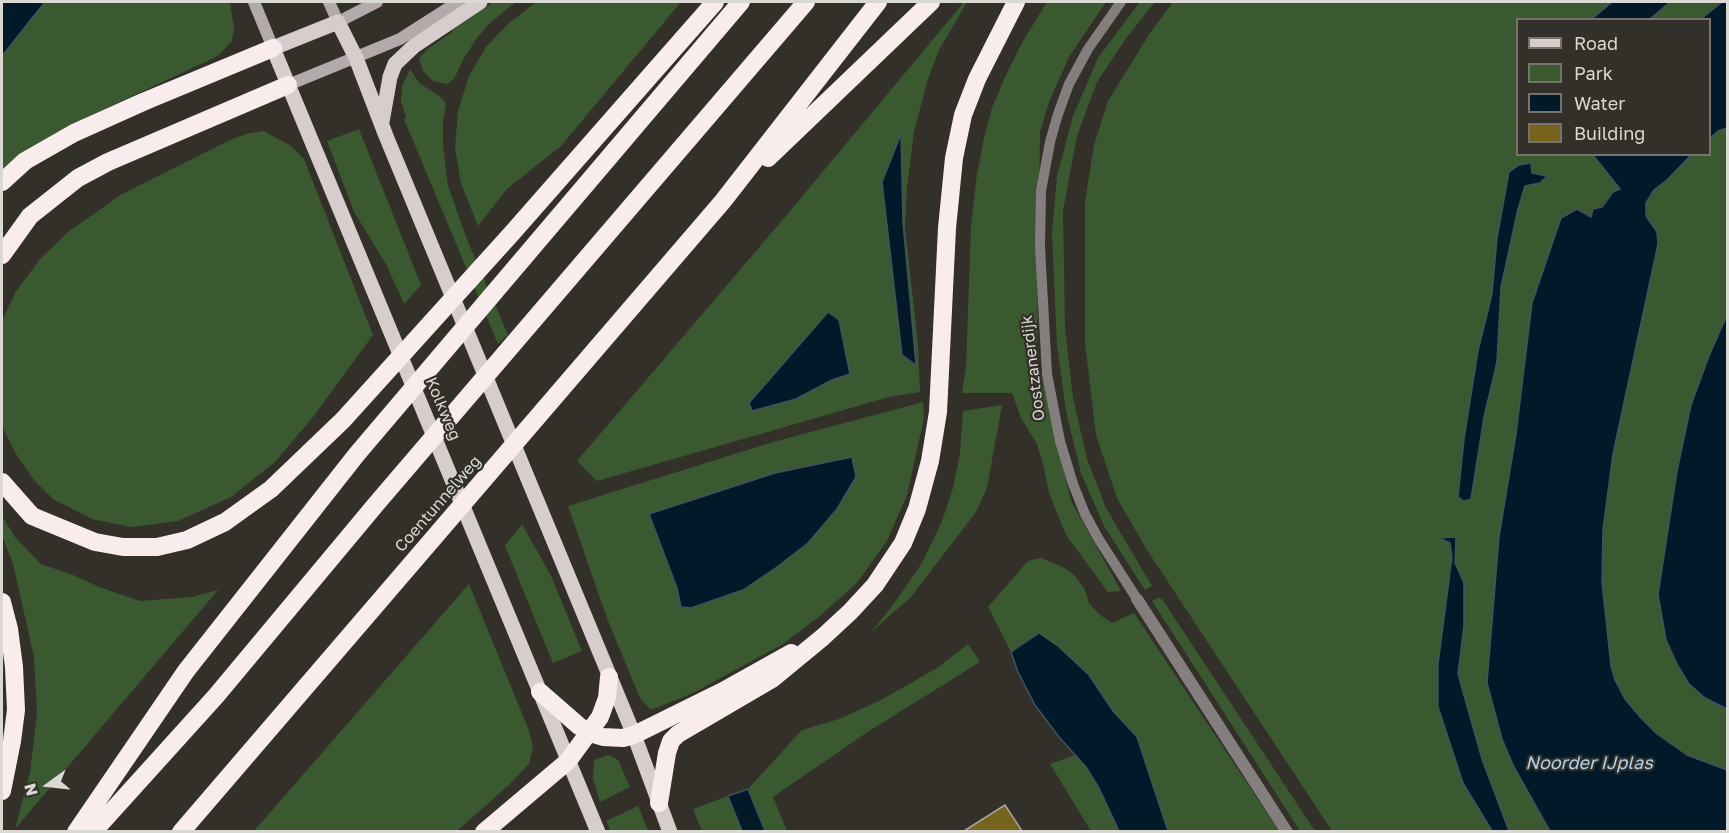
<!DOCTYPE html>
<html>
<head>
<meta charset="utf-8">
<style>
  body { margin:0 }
  #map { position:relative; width:1729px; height:833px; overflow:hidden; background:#323028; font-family:"Golos Text",sans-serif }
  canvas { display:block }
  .frame { position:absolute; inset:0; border:3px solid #dad8d3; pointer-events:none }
  .legend { position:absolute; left:1516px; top:18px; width:195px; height:138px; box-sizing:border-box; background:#323028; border:2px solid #75736c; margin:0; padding:8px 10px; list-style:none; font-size:18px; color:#dad8d3 }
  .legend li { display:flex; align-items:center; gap:12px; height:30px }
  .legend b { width:30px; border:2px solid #75736c }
  .north { position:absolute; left:18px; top:755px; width:60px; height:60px; -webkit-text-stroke:4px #323028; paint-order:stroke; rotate:255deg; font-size:16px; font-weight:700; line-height:24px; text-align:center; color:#dad8d3 }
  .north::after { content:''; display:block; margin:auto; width:21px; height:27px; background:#dad8d3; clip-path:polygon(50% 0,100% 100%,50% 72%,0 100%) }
</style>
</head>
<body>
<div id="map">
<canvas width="1729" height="833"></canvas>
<div class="frame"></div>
<ul class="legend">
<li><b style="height:8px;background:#d7cdcd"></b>Road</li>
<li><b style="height:16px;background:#3b5930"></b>Park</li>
<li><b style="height:16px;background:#011929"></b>Water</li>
<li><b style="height:16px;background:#76641d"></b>Building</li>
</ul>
<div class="north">N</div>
</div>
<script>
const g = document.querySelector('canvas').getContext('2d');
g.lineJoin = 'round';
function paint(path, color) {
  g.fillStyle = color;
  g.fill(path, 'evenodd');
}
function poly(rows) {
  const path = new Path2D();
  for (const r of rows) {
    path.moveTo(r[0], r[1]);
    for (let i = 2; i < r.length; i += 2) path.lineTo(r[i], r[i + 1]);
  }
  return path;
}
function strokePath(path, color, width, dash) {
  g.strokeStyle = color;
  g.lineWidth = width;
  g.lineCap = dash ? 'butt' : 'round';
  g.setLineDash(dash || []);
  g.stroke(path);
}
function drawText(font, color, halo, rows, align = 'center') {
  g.font = font + ' "Golos Text",sans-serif';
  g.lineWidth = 4.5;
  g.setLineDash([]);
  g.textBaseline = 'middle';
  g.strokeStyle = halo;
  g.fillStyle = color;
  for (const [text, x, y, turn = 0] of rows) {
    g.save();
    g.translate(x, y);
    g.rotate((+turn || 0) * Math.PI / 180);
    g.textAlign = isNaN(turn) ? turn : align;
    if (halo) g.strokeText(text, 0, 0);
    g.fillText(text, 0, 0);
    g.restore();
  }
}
paint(poly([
  [45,2,230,2,234,28,232,41,218,56,83,119,2,174,2,56],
  [493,2,516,2,491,22,477,38,464,58,454,79,447,84,433,81,423,71,419,58,429,48,452,32,452,30],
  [536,2,681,2,561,146,507,189,478,226,461,184,455,148,458,111,469,76,486,47,508,24],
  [964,2,967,2,939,50,927,82,914,132,907,187,905,227,918,345,920,392,889,397,597,481,577,461,785,217],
  [828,312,850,374,832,380,796,399,753,411,749,403],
  [1047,2,1106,2,1069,57,1049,102,1040,132,1037,356,1071,501,1121,591,1108,592,1066,535,1049,493,1044,468,1037,444,1021,418,1012,393,962,393,966,367,971,226,977,174,984,138,992,108,1004,79,1023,41],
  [1140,2,1155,2,1127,37,1097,82,1077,136,1063,211,1065,328,1073,398,1087,459,1106,508,1152,586,1145,590,1104,526,1081,473,1066,411,1057,345,1052,232,1057,176,1073,116,1098,58],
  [1173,2,1612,2,1592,19,1518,20,1518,154,1593,155,1620,190,1613,192,1541,276,1532,303,1516,434,1499,537,1487,683,1502,739,1513,765,1550,831,1509,831,1482,759,1458,674,1464,625,1464,583,1455,563,1456,538,1441,539,1450,543,1452,557,1438,664,1463,783,1492,831,1332,831,1145,547,1117,498,1096,435,1085,343,1085,201,1094,145,1108,101,1150,33],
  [1519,166,1532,173,1546,176,1540,183,1525,186,1518,209,1501,287,1497,362,1484,417,1471,498,1458,497,1464,439,1478,351,1492,294,1497,238,1509,172],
  [1670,2,1722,2,1701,19,1650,19],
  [410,69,419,83,442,98,446,104,443,123,443,145,448,186,468,242,508,335,498,344,404,119,406,117,401,101,402,86],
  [1727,128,1727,315,1709,356,1691,405,1677,471,1658,595,1666,640,1678,666,1689,684,1723,708,1727,709,1727,770,1687,755,1657,734,1640,717,1625,699,1615,680,1611,666,1602,582,1603,529,1613,454,1658,244,1657,232,1646,216,1646,203,1654,190,1668,179,1691,155,1710,154,1710,138,1718,131],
  [359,129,421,285,404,304,386,264,354,212,327,141],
  [264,131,291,146,304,159,373,335,313,417,275,462,231,497,178,521,131,527,92,519,53,499,34,480,16,454,2,426,2,321,15,293,40,259,68,232,122,194,232,139,250,133],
  [923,402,924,418,907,495,887,541,857,583,821,615,783,644,693,693,656,708,650,709,640,698,608,621,568,506,773,442],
  [852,457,808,543,777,567,743,590,692,608,680,606,677,588,649,514,775,473],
  [1002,405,987,488,976,512,911,597,871,632,893,605,922,563,942,521,953,488,960,453,963,411],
  [2,516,15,537,41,564,73,575,99,587,140,601,192,597,218,590,15,829,30,772,37,713,34,657,13,564,2,535],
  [522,524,551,576,582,651,553,663,505,546],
  [1041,558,1065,568,1075,576,1084,588,1089,603,1100,615,1112,623,1134,613,1279,831,1168,831,1137,737,1113,711,1089,675,1039,634,1011,652,988,607,1028,561],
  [469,584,528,728,533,747,529,764,509,785,457,831,254,831],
  [1157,598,1162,599,1315,831,1300,831,1152,601],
  [968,644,980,662,869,731,773,797,787,831,765,831,748,789,802,730,839,719,881,700,937,668],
  [609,755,618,760,630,787,600,802,593,779,594,760],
  [1075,755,1086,767,1099,788,1119,831,1091,831,1050,764],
  [728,796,742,831,702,831,693,809],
  [638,806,648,831,611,831,606,821]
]), '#3b5930');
const water = poly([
  [2,2,45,2,2,56,2,2],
  [1612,2,1670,2,1650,19,1592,19,1612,2],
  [1722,2,1728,2,1727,128,1718,131,1710,138,1710,20,1701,19,1722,2],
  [901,134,903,222,916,365,902,355,882,182,901,134],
  [1593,155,1691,155,1668,179,1654,190,1646,203,1646,216,1657,232,1658,244,1613,454,1603,529,1602,582,1611,666,1615,680,1625,699,1640,717,1657,734,1687,755,1727,770,1727,831,1550,831,1513,765,1502,739,1487,683,1499,537,1516,434,1532,303,1561,218,1577,209,1591,217,1593,209,1602,207,1613,192,1620,189,1593,155],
  [1531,163,1532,173,1547,176,1540,183,1525,186,1518,209,1501,287,1497,362,1484,417,1471,499,1464,501,1458,497,1464,439,1478,351,1492,294,1497,238,1509,172,1519,165,1531,163],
  [828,312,839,320,850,374,832,380,796,399,752,411,749,403,828,312],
  [1727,315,1727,709,1705,698,1689,684,1678,666,1666,640,1658,595,1677,471,1691,405,1709,356,1727,315],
  [852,457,856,477,837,509,808,543,777,567,743,590,691,608,681,607,677,588,649,514,775,473,852,457],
  [1454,537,1456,538,1455,563,1464,583,1464,625,1458,674,1482,759,1509,831,1492,831,1463,783,1438,707,1438,664,1452,557,1450,543,1439,538,1454,537],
  [1039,633,1058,646,1089,675,1113,711,1137,737,1168,831,1119,831,1099,788,1086,767,1059,737,1035,705,1018,672,1011,652,1039,633],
  [748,789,765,831,742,831,728,796,748,789]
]);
paint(water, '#011929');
strokePath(water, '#42525c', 1.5);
const building = poly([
  [1005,805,1022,831,964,831,1005,805]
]);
paint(building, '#76641d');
strokePath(building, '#a6a399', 1.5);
strokePath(poly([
  [1121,2,1088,49,1069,84,1058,114,1050,142,1041,191,1040,247,1047,374,1060,441,1073,484,1085,514,1098,538,1137,599]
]), '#847e7f', 10);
strokePath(poly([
  [1137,599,1287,832]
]), '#847e7f', 12);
strokePath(poly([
  [254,2,273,48],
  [329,2,338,22,377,2],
  [288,85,400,39,458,2]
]), '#b3abab', 12);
strokePath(poly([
  [382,122,390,77,395,64,414,46,480,2],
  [598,832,273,48,338,22,356,58,386,136,634,735,670,832]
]), '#d7cdcd', 15);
strokePath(poly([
  [768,158,931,2],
  [2,182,25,161,74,133,143,102,273,48],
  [2,255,30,216,78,178,108,162,288,85],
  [2,482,32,516,95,542,123,547,157,547,187,540,225,522,271,489,343,420,513,232,715,2],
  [2,602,9,629,14,667,16,710,12,741,2,791],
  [540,692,579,726,590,733,603,737,623,738,634,735,723,691,791,653],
  [659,803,667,753,671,741,678,734,772,679,823,637,850,612,875,585,903,543,917,509,930,461,938,412,947,228,954,158,963,115,977,79,1016,2],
  [76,832,186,671,357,454,741,2],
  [93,832,216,696,377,503,806,2],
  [181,832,723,201,878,2],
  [484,832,568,761,600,717,607,698,609,677]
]), '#f9eced', 18);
drawText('16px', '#dad8d3', '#323028', [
  ["Oostzanerdijk",1033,368,-97],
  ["Kolkweg",443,409,67],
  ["Coentunnelweg",438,504,-49]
]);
drawText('italic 18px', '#add4f1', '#323028', [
  ["Noorder IJplas",1589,763]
]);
</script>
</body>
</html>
